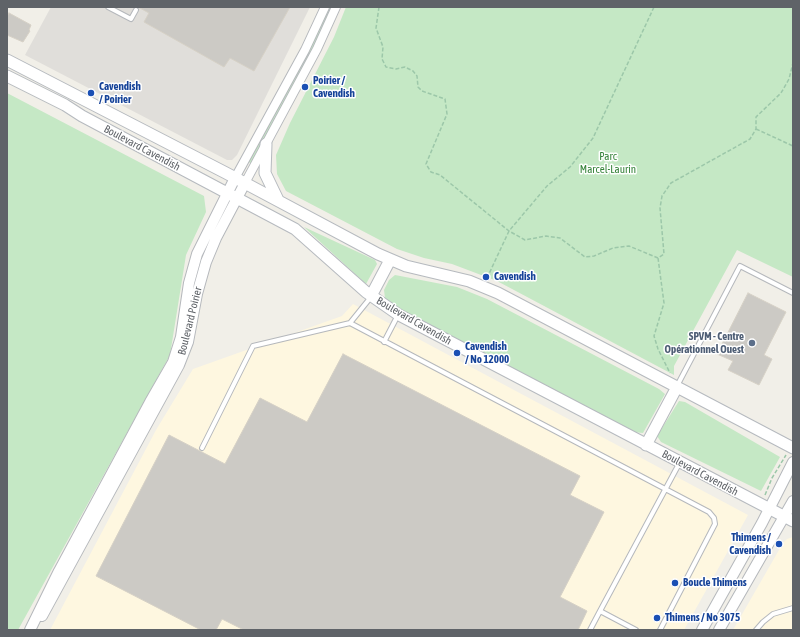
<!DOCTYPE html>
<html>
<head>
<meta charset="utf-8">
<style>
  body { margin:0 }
  #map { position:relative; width:800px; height:637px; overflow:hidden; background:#f1efe8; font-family:"Asap Condensed",sans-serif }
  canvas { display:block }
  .frame { position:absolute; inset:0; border:8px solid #5f6368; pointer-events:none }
</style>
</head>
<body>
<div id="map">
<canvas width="800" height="637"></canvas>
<div class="frame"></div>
</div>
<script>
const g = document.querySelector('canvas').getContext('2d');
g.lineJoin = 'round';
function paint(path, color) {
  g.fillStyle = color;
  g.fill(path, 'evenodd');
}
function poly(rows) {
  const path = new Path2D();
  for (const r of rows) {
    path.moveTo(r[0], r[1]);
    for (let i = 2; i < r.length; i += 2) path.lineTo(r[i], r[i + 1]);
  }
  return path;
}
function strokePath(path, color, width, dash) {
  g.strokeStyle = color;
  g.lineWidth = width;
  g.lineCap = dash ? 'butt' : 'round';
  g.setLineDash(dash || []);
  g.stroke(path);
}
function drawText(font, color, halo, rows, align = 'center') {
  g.font = font + ' "Asap Condensed",sans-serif';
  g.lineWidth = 3;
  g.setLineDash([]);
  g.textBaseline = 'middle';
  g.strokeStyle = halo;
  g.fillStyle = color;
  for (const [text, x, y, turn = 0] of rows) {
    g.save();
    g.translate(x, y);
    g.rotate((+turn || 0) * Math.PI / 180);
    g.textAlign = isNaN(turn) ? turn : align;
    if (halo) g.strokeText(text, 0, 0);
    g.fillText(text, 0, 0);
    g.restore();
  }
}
paint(poly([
  [353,304,748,515,684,630,50,630,156,430,193,369,342,316],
  [793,537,793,630,733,630,783,543,787,539]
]), '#fef7e0');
paint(poly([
  [51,7,310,7,237,155,232,160,227,160,25,55]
]), '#e0deda');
paint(poly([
  [327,7,333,7,325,26,252,164,247,161],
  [346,7,793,7,793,277,737,250,674,366,674,375,497,281,452,264,424,258,397,249,286,191,277,174,276,155,290,123,334,37],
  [7,93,204,196,206,212,186,255,170,355,18,630,7,630],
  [304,227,375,260,377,264,366,284],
  [395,275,457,287,487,299,659,389,665,394,643,433,633,432,407,313,385,298,384,290,389,280],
  [679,401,685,402,780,457,761,491,661,442,657,436]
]), '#c5e8c5');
const building = poly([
  [138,7,290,7,254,71,230,58,224,67,144,22,149,13,138,7],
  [9,13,31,25,29,30,30,31,23,42,7,35,7,17,9,13],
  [748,293,786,312,764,355,772,359,759,385,728,370,733,361,717,354,748,293],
  [343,354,580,476,570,495,604,512,560,597,587,611,578,630,244,630,222,619,216,630,201,630,96,576,169,435,225,464,260,398,307,422,343,354]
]);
paint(building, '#cccac5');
strokePath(building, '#d6d1c6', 1);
const service = poly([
  [108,7,131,19,136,10],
  [350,323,371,297],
  [384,342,398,315],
  [677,386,740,266,793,293],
  [202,448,253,346,350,323,709,512,714,518,715,524,660,630],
  [600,611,680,462],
  [590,630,600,611,636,630],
  [756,630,763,622,773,614,793,608]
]);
const minor = poly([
  [235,178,305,50,325,7],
  [245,183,317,49,336,7]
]);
const tertiary = poly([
  [42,616,179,365,188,342,197,294,206,262,216,238,245,183],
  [30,630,59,571,150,402,173,362,181,337,189,283,197,254,235,178],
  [702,630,762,523,793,462],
  [719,630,793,501]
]);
const secondary = poly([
  [7,60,226,173,378,254,406,266,469,281,498,293,793,448],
  [7,76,65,105,82,116,295,229,366,292,399,315,793,521],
  [266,144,265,173,278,200],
  [371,296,390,260],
  [646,445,677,387]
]);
strokePath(service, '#b5b8bc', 6);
strokePath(minor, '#b5b8bc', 10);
strokePath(tertiary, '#b5b8bc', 12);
strokePath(secondary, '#b6babf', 13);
strokePath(poly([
  [379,7,376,28,383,47,382,59,386,67,396,69,405,67,413,71,417,76,418,87,422,91,445,99,447,114,426,164,431,172,440,175,509,231,525,240,546,236,560,238,585,257,594,256,613,248,629,246,658,258,664,254,660,208,662,196,671,183,750,139,756,129,756,117,781,93,789,79,793,63],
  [756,129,793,146],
  [658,258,664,303,654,336,658,349,670,373],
  [487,278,509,231,547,186,570,167,593,138,654,7],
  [765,495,772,478,786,455]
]), '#9cc7a9', 1.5, [4, 2]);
strokePath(service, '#fff', 4);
strokePath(minor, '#fff', 8);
strokePath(tertiary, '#fff', 10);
strokePath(secondary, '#fff', 11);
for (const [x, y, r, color] of [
  [305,87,4,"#1a4fb4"],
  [91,93,4,"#1a4fb4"],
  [486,277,4,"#1a4fb4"],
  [752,343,4,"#5c6f8a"],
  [457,353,4,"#1a4fb4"],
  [779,544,4,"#1a4fb4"],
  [675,583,4,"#1a4fb4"],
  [657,618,4,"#1a4fb4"]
]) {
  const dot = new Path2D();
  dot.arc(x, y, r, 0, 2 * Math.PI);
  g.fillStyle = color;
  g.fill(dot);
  strokePath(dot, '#fff', 1.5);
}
drawText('bold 11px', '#164399', '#fff', [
  ["Poirier /",313,81],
  ["Cavendish",313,94],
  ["Cavendish",99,87],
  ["/ Poirier",99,100],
  ["Cavendish",494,277],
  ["Cavendish",465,347],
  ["/ No 12000",465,360],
  ["Thimens /",771,538,"right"],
  ["Cavendish",771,551,"right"],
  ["Boucle Thimens",683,583],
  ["Thimens / No 3075",665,618]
], 'left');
drawText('11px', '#5f6368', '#fff', [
  ["Boulevard Cavendish",142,148,28],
  ["Boulevard Poirier",190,321,-76],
  ["Boulevard Cavendish",414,321,30],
  ["Boulevard Cavendish",700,473,28]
]);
drawText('11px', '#348238', '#fff', [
  ["Parc",608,157],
  ["Marcel-Laurin",608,170]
]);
drawText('bold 11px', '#4e5e75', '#fff', [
  ["SPVM - Centre",744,337],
  ["Opérationnel Ouest",744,350]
], 'right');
</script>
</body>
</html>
